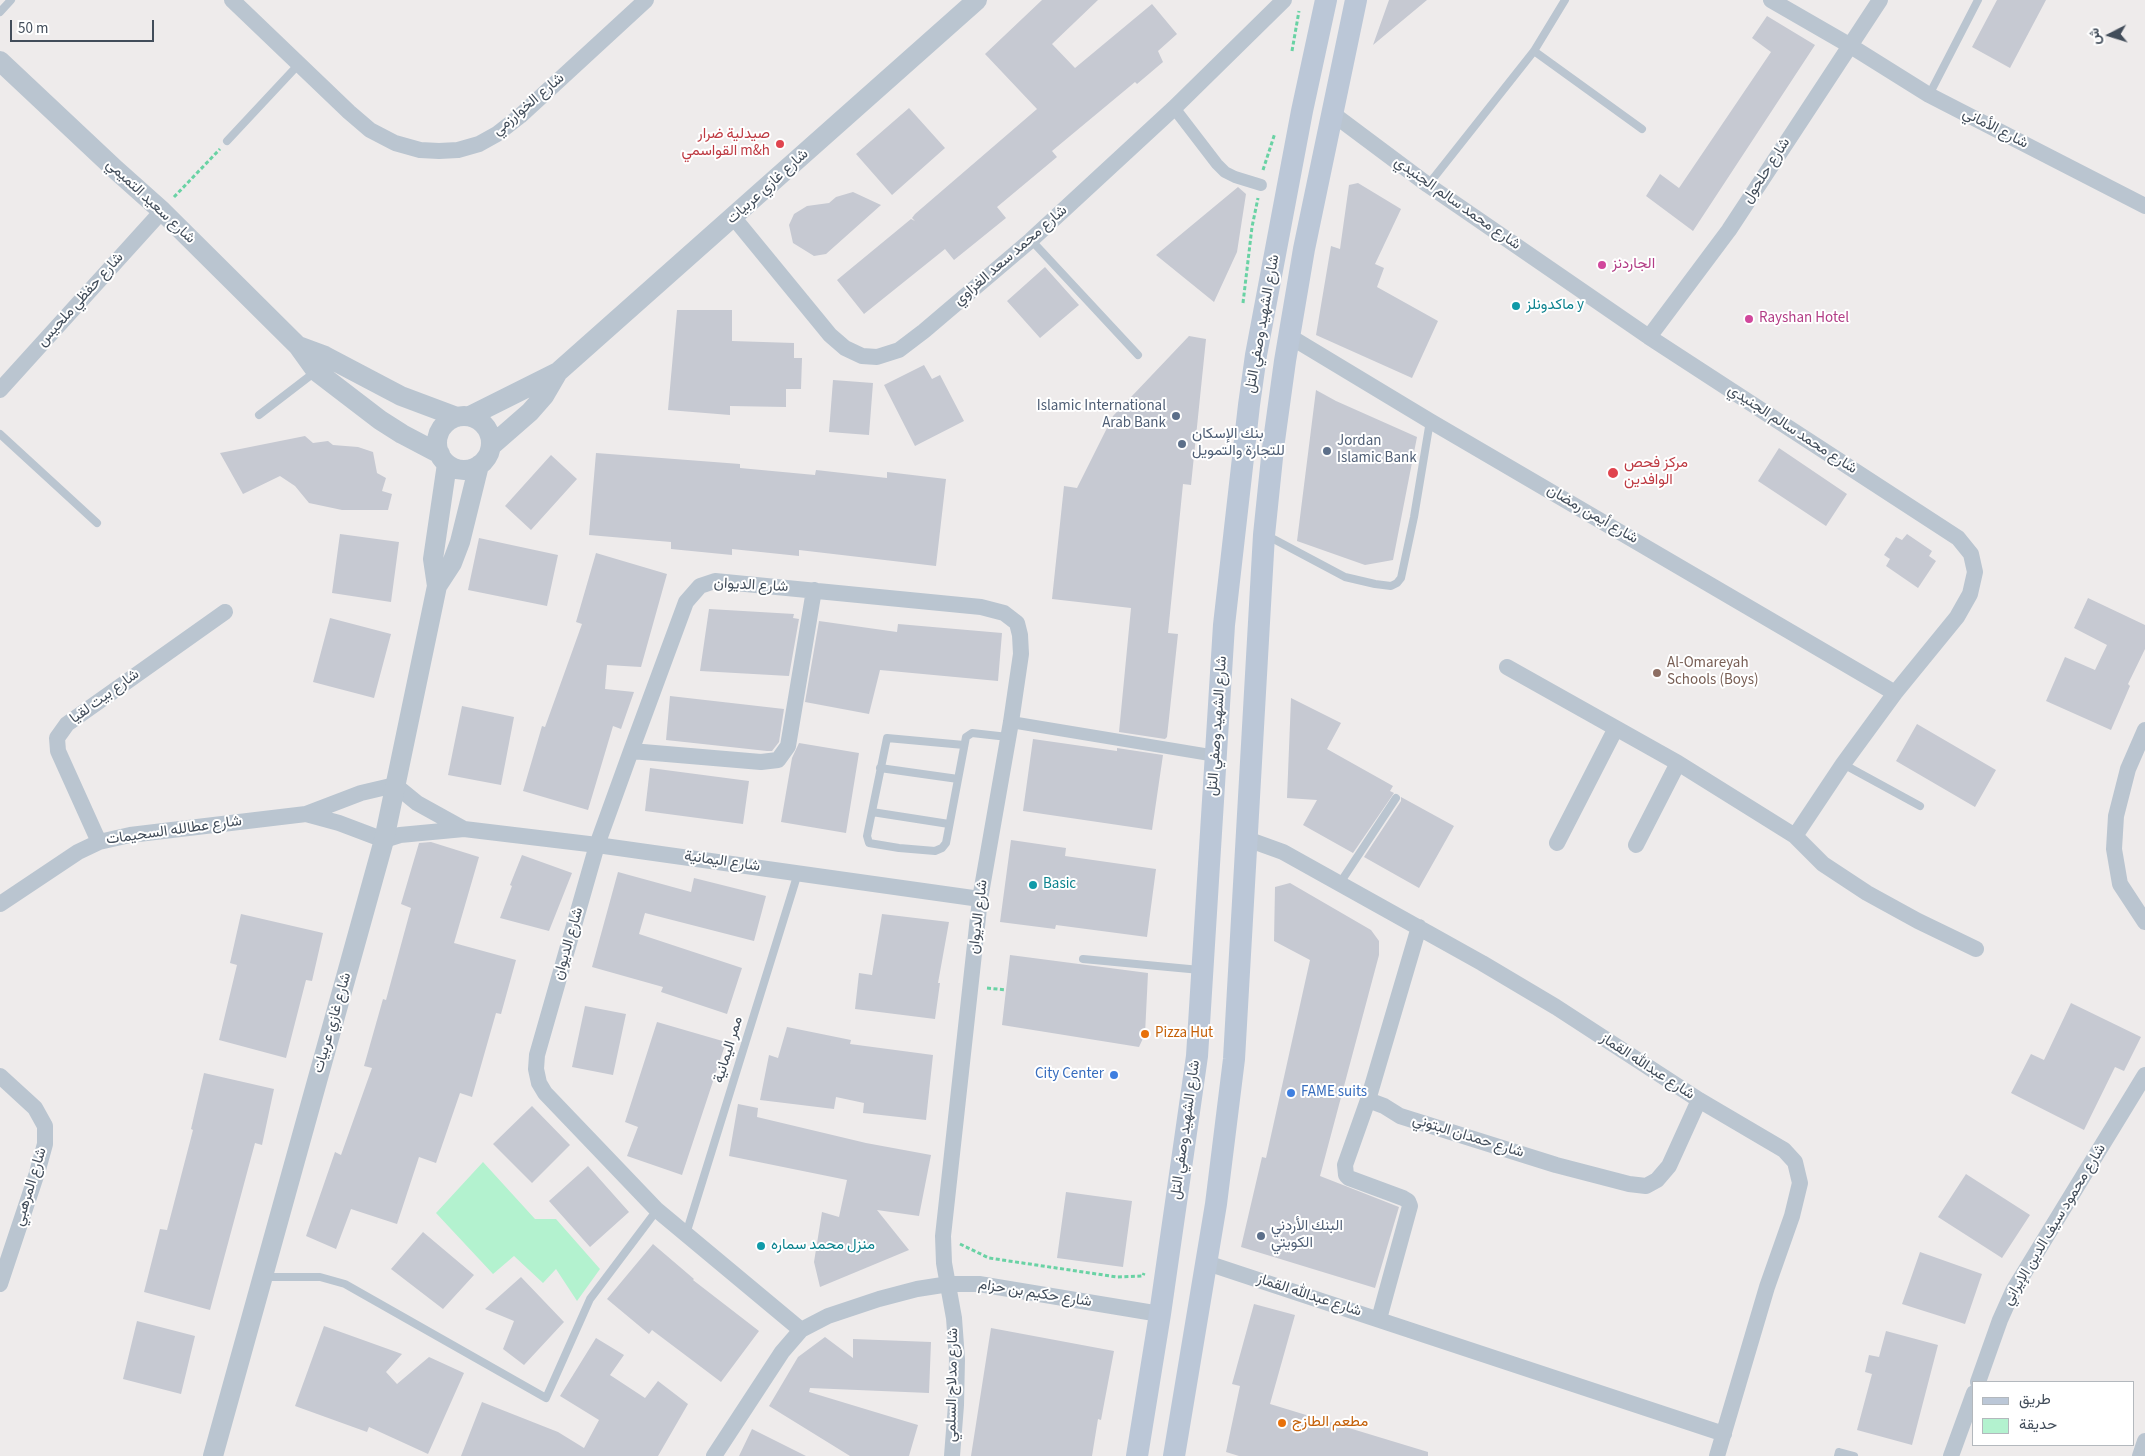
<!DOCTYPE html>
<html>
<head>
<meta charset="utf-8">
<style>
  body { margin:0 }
  #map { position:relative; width:2145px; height:1456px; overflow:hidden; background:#eeebeb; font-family:"Source Sans 3",Vazirmatn,sans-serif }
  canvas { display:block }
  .legend { position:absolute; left:1972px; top:1381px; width:162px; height:65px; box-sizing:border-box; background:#fff; border:1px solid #b3b8bd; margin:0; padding:6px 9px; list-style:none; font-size:15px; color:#424d5a }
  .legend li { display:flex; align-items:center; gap:10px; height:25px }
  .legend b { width:25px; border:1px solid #b3b8bd }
  .north { position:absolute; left:2085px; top:10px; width:50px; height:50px; -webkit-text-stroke:4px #fff; paint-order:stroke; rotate:265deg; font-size:14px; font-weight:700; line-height:20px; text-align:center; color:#424d5a }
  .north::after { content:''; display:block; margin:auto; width:18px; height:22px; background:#424d5a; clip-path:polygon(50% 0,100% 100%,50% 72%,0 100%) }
  .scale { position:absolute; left:10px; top:20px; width:144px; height:22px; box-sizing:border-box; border:2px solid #424d5a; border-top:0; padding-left:6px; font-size:15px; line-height:18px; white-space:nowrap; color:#424d5a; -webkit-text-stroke:4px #fff; paint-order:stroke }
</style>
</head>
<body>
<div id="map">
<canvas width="2145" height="1456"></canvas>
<ul class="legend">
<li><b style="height:6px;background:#bbc7d7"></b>طريق</li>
<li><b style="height:14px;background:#b3f2cf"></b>حديقة</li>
</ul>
<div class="north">ش</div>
<div class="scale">50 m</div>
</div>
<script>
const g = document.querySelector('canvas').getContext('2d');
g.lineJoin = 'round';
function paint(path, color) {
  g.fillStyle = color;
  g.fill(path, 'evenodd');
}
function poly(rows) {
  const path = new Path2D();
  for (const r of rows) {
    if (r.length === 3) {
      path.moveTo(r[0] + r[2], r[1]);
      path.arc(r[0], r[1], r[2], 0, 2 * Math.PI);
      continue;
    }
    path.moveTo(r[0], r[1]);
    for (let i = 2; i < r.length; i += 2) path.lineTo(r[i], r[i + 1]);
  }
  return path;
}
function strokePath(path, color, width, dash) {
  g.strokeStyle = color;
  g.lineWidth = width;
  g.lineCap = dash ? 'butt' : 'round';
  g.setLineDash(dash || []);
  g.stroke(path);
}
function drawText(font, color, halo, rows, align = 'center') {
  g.font = font + ' "Source Sans 3",Vazirmatn,sans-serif';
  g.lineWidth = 4;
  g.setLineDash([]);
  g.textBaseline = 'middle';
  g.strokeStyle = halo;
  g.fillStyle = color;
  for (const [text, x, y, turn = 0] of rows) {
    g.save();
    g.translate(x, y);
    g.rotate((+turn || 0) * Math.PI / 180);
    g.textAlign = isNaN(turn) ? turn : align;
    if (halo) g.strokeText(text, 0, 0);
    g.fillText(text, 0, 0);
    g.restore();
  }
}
paint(poly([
  [483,1162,535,1219,556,1219,600,1269,577,1301,556,1269,543,1283,514,1256,493,1274,436,1213]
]), '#b3f2cf');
paint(poly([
  [1042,0,1098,0,1052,44,1075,68,1152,4,1177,34,1158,51,1163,62,1137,84,1135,82,1052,151,1057,157,997,207,1006,218,954,260,945,249,864,314,837,280,911,219,915,221,912,218,915,214,1037,109,985,54],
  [1389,0,1427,0,1373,45],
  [1997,0,2046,0,2010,68,1972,47],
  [1767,16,1815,45,1693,231,1646,196,1660,174,1679,188,1771,52,1752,38],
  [909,108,945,148,892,195,856,154],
  [1358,183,1401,209,1375,264,1384,268,1377,287,1438,321,1412,378,1316,335,1331,246,1340,249,1349,185],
  [1238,187,1246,194,1237,252,1214,302,1156,255],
  [853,192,881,205,826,254,814,256,793,243,789,225,794,214,807,206,829,203,836,197],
  [1045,267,1079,305,1040,338,1007,301],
  [677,310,732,310,732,341,794,343,794,358,802,358,801,389,786,389,786,407,730,406,730,415,668,410],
  [1189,336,1206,339,1191,485,1183,484,1168,633,1178,634,1167,737,1165,739,1119,732,1131,608,1052,599,1064,486,1077,488,1113,416],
  [924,365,932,379,940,375,964,421,915,446,884,385],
  [833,380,873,383,869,435,829,432],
  [1316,390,1336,401,1417,437,1393,560,1365,565,1297,541],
  [305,436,313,443,328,441,333,445,358,447,373,452,377,473,386,478,382,491,392,494,388,510,342,510,309,503,295,486,280,476,243,494,220,453],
  [1779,448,1847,494,1826,526,1758,481],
  [596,453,740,464,740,468,815,475,816,470,887,478,887,472,946,479,936,566,799,550,799,556,732,549,732,555,671,549,671,542,589,535],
  [551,455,577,479,531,530,505,506],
  [340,534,399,542,391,602,332,593],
  [1907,534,1932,551,1929,556,1936,561,1918,588,1886,566,1890,559,1884,555,1896,537,1902,540],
  [479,538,558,555,547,606,468,590],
  [596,553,667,574,641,667,607,665,605,689,634,692,621,729,613,726,588,810,523,791,542,726,545,727,582,624,576,622],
  [2088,598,2145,625,2145,649,2128,684,2130,686,2111,730,2046,701,2065,657,2095,670,2107,645,2074,628],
  [709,609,794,614,793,618,799,619,789,676,700,671],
  [330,618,391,634,374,698,313,682],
  [819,621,897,632,898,624,1002,633,998,681,880,670,869,714,805,702],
  [670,696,784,709,779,742,772,751,767,751,666,740],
  [1291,698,1341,723,1327,749,1393,786,1390,791,1394,793,1353,853,1303,825,1317,800,1287,798],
  [462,706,514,717,501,785,448,775],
  [1917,724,1996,770,1975,807,1896,761],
  [1033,739,1117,751,1117,748,1163,755,1152,830,1023,811],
  [799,743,859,753,846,833,781,822,792,758],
  [650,768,749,781,743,824,645,811],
  [1401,797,1454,826,1419,888,1364,857,1401,801],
  [1011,840,1066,848,1065,856,1156,869,1147,937,1056,925,1055,929,1000,922],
  [431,842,479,857,454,943,516,960,501,1014,496,1013,472,1097,460,1093,436,1163,419,1157,397,1224,351,1209,336,1249,306,1236,335,1152,341,1155,372,1068,364,1066,383,999,386,1000,411,908,401,904,419,843],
  [522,855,572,873,549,931,500,918,512,886,510,885],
  [618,872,691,892,694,878,766,896,754,941,645,913,639,934,742,968,727,1014,661,992,663,987,592,967],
  [1290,883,1371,930,1379,941,1379,955,1320,1176,1399,1207,1375,1288,1241,1247,1262,1157,1266,1158,1310,960,1274,941,1275,887],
  [241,914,323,933,312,981,306,980,286,1058,219,1040,237,965,230,963],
  [882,914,949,922,938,983,940,983,935,1019,855,1009,859,973,872,975],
  [1010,955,1148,973,1145,1034,1139,1047,1002,1025],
  [2071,1003,2141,1037,2124,1071,2115,1067,2084,1130,2011,1093,2031,1054,2044,1060],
  [585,1006,626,1014,613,1075,572,1067],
  [657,1022,726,1042,682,1175,627,1156,638,1127,625,1122],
  [787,1027,851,1040,850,1044,933,1055,926,1120,863,1113,864,1103,836,1097,834,1109,760,1100,769,1055,778,1058],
  [204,1073,274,1089,262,1145,255,1143,210,1310,144,1292,160,1229,167,1230,193,1130,191,1129],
  [738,1104,758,1108,757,1117,866,1143,931,1155,919,1216,877,1210,909,1250,820,1287,814,1262,822,1212,839,1217,847,1180,729,1156],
  [532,1106,570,1145,532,1183,493,1144],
  [588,1166,629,1212,590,1247,549,1201],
  [1966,1174,2030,1215,2002,1258,1938,1217],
  [1066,1192,1132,1201,1123,1267,1057,1258],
  [423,1232,474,1275,443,1309,391,1269],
  [653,1244,694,1279,693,1280,759,1331,721,1382,652,1330,649,1334,607,1299],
  [1920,1252,1982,1274,1965,1324,1902,1304],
  [521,1277,564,1322,524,1365,503,1349,514,1321,485,1309],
  [1254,1304,1295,1315,1270,1404,1428,1452,1428,1456,1239,1456,1226,1452,1240,1386,1232,1384],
  [137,1321,195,1336,181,1394,123,1379],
  [324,1326,402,1354,386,1372,397,1384,429,1357,464,1373,428,1454,369,1427,367,1432,295,1406],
  [991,1328,1114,1351,1101,1420,1098,1419,1092,1456,971,1456],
  [1886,1331,1938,1345,1912,1445,1857,1430,1872,1374,1865,1372,1869,1355,1879,1357],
  [825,1337,853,1358,853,1339,931,1342,929,1393,810,1388,809,1392,918,1425,909,1456,850,1456,769,1406,798,1357],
  [596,1338,624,1355,610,1375,645,1398,658,1381,688,1404,658,1456,461,1456,482,1402,558,1432,584,1448,599,1420,560,1396],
  [752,1429,806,1456,739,1456]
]), '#c6c9d2');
strokePath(poly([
  [1292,51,1299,11],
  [1263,170,1275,133],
  [174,197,220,149],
  [1243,303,1252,227,1258,198],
  [987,988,1006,990],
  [960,1244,989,1258,1117,1277,1143,1276,1144,1273]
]), '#69d2a4', 3, [4, 2.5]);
strokePath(poly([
  [0,12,11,0],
  [1534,51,1642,129],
  [1929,95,1978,0],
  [227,141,299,64],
  [1428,185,1534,51,1565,0],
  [1031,240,1138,355],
  [259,415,315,372],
  [0,434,97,523],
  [1266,535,1345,577,1375,584,1391,586,1397,583,1401,578,1414,517,1430,421],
  [964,745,887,738,867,836,869,843,899,848,935,851,942,848,946,843,966,737,972,733,1008,737],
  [1843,764,1920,806],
  [880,768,958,779],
  [872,812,949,824],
  [1340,883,1396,798],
  [1083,959,1200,970],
  [686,1234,798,873],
  [264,1277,320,1277,345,1284,546,1398,590,1299,657,1210],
  [1838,1456,1839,1452,1854,1456]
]), '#bac5d0', 8);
strokePath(poly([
  [1174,108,1217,164,1225,172,1235,177,1261,185],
  [1011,722,1216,756]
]), '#bac5d0', 12);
strokePath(poly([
  [232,0,349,112,370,130,395,143,420,150,439,151,458,150,479,144,497,134,520,116,646,0],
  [1771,0,1849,45,1929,95,2145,206],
  [1333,114,1428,185,1649,337,1958,538,1971,554,1975,572,1970,594,1957,617,1895,693,1843,764,1795,836],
  [734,218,830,335,845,348,862,356,877,357,899,350,924,331,1031,240,1174,108,1284,0],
  [1289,336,1430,421,1895,693],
  [1649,337,1729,230,1880,0],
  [0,390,162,211],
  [1507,667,1678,763,1795,836,1823,864,1867,893,1918,921,1976,949],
  [2145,730,2128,769,2116,816,2114,849,2120,884,2145,922],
  [631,751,761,762,778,760,788,746,814,590],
  [306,814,339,823,384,840,400,835,464,829,597,845,980,899],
  [1247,839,1283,852,1482,963,1556,1007,1699,1100,1784,1150,1795,1162,1800,1183,1792,1216,1767,1287,1717,1456],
  [99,842,58,751,57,738,67,724,225,612],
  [1557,843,1616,728],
  [1636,845,1678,763],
  [0,904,78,852,99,842,130,835,306,814,361,793,395,785,417,803,464,829],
  [1419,927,1368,1100,1384,1106,1400,1116,1556,1165,1629,1184,1646,1186,1657,1180,1669,1166,1699,1100],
  [0,1076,35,1108,45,1126,45,1144,37,1173,0,1284],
  [1368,1100,1345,1165,1346,1175,1349,1178,1403,1198,1408,1201,1410,1206,1379,1319],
  [1207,1263,1724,1434],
  [801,1330,657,1210,545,1093,539,1083,536,1069,537,1055,597,845,631,751,686,602,700,586,715,581,981,607,1004,613,1017,623,1020,635,1021,654,1011,722,980,899,943,1236,944,1263,954,1318,957,1359,956,1405,952,1456],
  [1978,1382,2000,1320,2013,1291,2145,1075],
  [714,1456,782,1352,801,1330,828,1316,879,1299,917,1289,949,1284,979,1284,1160,1314],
  [1951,1456,1974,1393],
  [2140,1456,2145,1441]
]), '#bac5d0', 16);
strokePath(poly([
  [0,61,116,170,162,211,298,346,316,371,380,420,402,434,440,454],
  [298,346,325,356,401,396,457,417],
  [470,416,558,372,977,0],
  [464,443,27],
  [491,446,530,412,544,396,558,372],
  [437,586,452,563,460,542,479,465],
  [213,1456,384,840,437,586,433,559,447,464]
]), '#bac5d0', 20);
strokePath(poly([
  [1137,1456,1160,1314,1197,1056,1224,625,1249,405,1256,355,1302,111,1326,0],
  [1174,1456,1216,1204,1234,1059,1264,535,1273,448,1285,361,1304,249,1356,0]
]), '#bbc7d7', 22);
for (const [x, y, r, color] of [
  [780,144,5,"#e0444e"],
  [1602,265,5,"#d1479c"],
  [1516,306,5,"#0f9aa8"],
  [1749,319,5,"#d1479c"],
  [1176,416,5,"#5c6f8a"],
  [1182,444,5,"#5c6f8a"],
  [1327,451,5,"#5c6f8a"],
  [1613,473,6,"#e0444e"],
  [1657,673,5,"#8d6e63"],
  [1033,885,5,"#0f9aa8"],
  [1145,1034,5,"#e8710a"],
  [1114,1075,5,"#3f7fe0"],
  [1291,1093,5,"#3f7fe0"],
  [1261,1236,5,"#5c6f8a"],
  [761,1246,5,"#0f9aa8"],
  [1282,1423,5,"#e8710a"]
]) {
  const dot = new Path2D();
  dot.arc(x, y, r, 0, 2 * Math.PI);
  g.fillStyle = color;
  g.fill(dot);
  strokePath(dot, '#fff', 2);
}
drawText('15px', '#424d5a', '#fff', [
  ["شارع الخوارزمي",529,105,-40],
  ["شارع الأماني",1995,129,27],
  ["شارع حلحول",1767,171,-57],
  ["شارع غازي عربيات",768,187,-42],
  ["شارع سعيد التميمي",150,202,43],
  ["شارع محمد سالم الجنيدي",1457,204,35],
  ["شارع محمد سعد الغزاوي",1011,256,-41],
  ["شارع حفظي ملحيس",81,300,-48],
  ["شارع الشهيد وصفي التل",1263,324,-80],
  ["شارع محمد سالم الجنيدي",1792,430,33],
  ["شارع أيمن رمضان",1592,515,30],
  ["شارع الديوان",751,586,3],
  ["شارع بيت لقيا",105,697,-36],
  ["شارع الشهيد وصفي التل",1218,726,-86],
  ["شارع عطالله السحيمات",174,831,-8],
  ["شارع اليمانية",722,862,8],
  ["شارع الديوان",979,917,-83],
  ["شارع الديوان",569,944,-74],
  ["شارع غازي عربيات",333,1023,-74],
  ["ممر اليمانية",729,1050,-73],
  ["شارع عبدالله القماز",1647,1067,33],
  ["شارع الشهيد وصفي التل",1186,1130,-82],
  ["شارع حمدان البتوني",1468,1137,17],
  ["شارع المرهبي",31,1187,-73],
  ["شارع محمود سيف الدين الإيراني",2055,1225,-59],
  ["شارع حكيم بن حزام",1035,1294,9],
  ["شارع عبدالله القماز",1309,1296,18],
  ["شارع مدلاج السلمي",953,1385,-89]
]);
drawText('15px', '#be3a42', '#fff', [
  ["صيدلية ضرار",770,135],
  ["القواسمي m&h",770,152],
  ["مركز فحص",1624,464,"left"],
  ["الوافدين",1624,481,"left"]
], 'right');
drawText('15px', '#b23c85', '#fff', [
  ["الجاردنز",1612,265],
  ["Rayshan Hotel",1759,319]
], 'left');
drawText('15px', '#0d838f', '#fff', [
  ["ماكدونلز y",1526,306],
  ["Basic",1043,885],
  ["منزل محمد سماره",771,1246]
], 'left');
drawText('15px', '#4e5e75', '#fff', [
  ["Islamic International",1166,407,"right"],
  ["Arab Bank",1166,424,"right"],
  ["بنك الإسكان",1192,435],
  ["للتجارة والتمويل",1192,452],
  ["Jordan",1337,442],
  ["Islamic Bank",1337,459],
  ["البنك الأردني",1271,1227],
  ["الكويتي",1271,1244]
], 'left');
drawText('15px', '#785e54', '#fff', [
  ["Al-Omareyah",1667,664],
  ["Schools (Boys)",1667,681]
], 'left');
drawText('15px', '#c56008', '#fff', [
  ["Pizza Hut",1155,1034],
  ["مطعم الطازج",1292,1423]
], 'left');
drawText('15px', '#366cbe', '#fff', [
  ["City Center",1104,1075],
  ["FAME suits",1301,1093,"left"]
], 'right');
</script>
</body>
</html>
